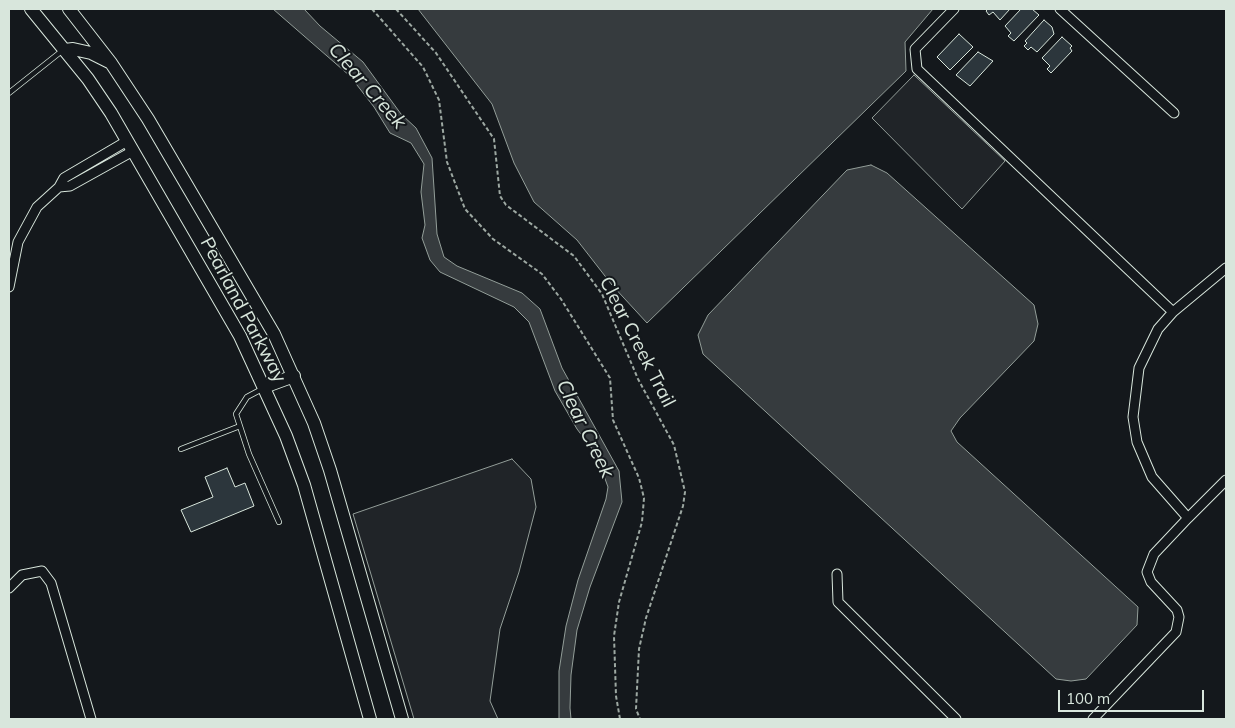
<!DOCTYPE html>
<html>
<head>
<meta charset="utf-8">
<style>
  body { margin:0 }
  #map { position:relative; width:1235px; height:728px; overflow:hidden; background:#14181c; font-family:Mulish,sans-serif }
  canvas { display:block }
  .frame { position:absolute; inset:0; border:10px solid #d8e6dc; pointer-events:none }
  .scale { position:absolute; left:1058px; top:690px; width:146px; height:22px; box-sizing:border-box; border:2px solid #d8e6dc; border-top:0; padding-left:6px; font-size:15px; line-height:18px; white-space:nowrap; color:#d8e6dc; -webkit-text-stroke:4px #14181c; paint-order:stroke }
</style>
</head>
<body>
<div id="map">
<canvas width="1235" height="728"></canvas>
<div class="frame"></div>
<div class="scale">100 m</div>
</div>
<script>
const g = document.querySelector('canvas').getContext('2d');
g.lineJoin = 'round';
function paint(path, color) {
  g.fillStyle = color;
  g.fill(path, 'evenodd');
}
function poly(rows) {
  const path = new Path2D();
  for (const r of rows) {
    path.moveTo(r[0], r[1]);
    for (let i = 2; i < r.length; i += 2) path.lineTo(r[i], r[i + 1]);
  }
  return path;
}
function strokePath(path, color, width, dash) {
  g.strokeStyle = color;
  g.lineWidth = width;
  g.lineCap = dash ? 'butt' : 'round';
  g.setLineDash(dash || []);
  g.stroke(path);
}
function drawText(font, color, halo, rows, align = 'center') {
  g.font = font + ' Mulish,sans-serif';
  g.lineWidth = 4;
  g.setLineDash([]);
  g.textBaseline = 'middle';
  g.strokeStyle = halo;
  g.fillStyle = color;
  for (const [text, x, y, turn = 0] of rows) {
    g.save();
    g.translate(x, y);
    g.rotate((+turn || 0) * Math.PI / 180);
    g.textAlign = isNaN(turn) ? turn : align;
    if (halo) g.strokeText(text, 0, 0);
    g.fillText(text, 0, 0);
    g.restore();
  }
}
const green = poly([
  [914,75,1005,161,962,209,872,118,914,75],
  [512,459,531,479,536,507,519,572,500,629,490,701,498,719,414,719,353,514,512,459]
]);
paint(green, '#202428');
strokePath(green, '#939e99', 1);
const water = poly([
  [273,9,304,9,320,26,363,62,401,114,416,128,432,158,437,234,444,257,457,266,522,293,540,309,562,368,619,471,622,502,590,587,577,630,571,675,570,708,571,719,559,719,559,671,566,626,578,580,606,499,608,487,596,454,577,429,555,391,529,322,514,307,440,272,430,260,422,238,425,225,421,192,424,164,411,143,390,133,374,107,350,76,273,9],
  [418,9,933,9,905,42,906,71,647,323,612,285,577,240,534,202,514,163,492,104,418,9],
  [871,165,887,173,1034,305,1038,324,1034,341,960,418,951,431,957,442,1138,607,1137,625,1086,679,1071,681,1056,679,703,354,698,335,708,315,847,170,871,165]
]);
paint(water, '#363b3e');
strokePath(water, '#939e99', 1);
const building = poly([
  [988,9,1010,9,1000,20,993,12,989,15,986,11,988,9],
  [1021,9,1032,9,1039,15,1014,41,1008,36,1011,33,1005,26,1021,9],
  [1044,20,1052,27,1054,34,1037,52,1031,47,1028,50,1024,46,1027,43,1025,41,1044,20],
  [959,34,973,47,950,70,937,57,959,34],
  [1062,37,1072,46,1070,48,1072,51,1051,73,1047,69,1050,66,1042,58,1062,37],
  [978,52,993,61,970,86,956,75,978,52],
  [227,468,235,487,245,483,254,506,191,532,181,510,213,497,205,477,227,468]
]);
paint(building, '#2c363c');
strokePath(building, '#d8e6dc', 1);
const lane = poly([
  [9,93,63,50],
  [262,389,247,397,236,414,249,454,279,522],
  [181,449,240,426]
]);
const street = poly([
  [954,9,915,49,917,69,1173,312,1226,268],
  [1060,9,1174,113],
  [59,187,70,186,133,151],
  [9,287,18,242,37,207,59,187,64,178,127,141],
  [1173,312,1158,329,1139,368,1133,417,1137,442,1152,477,1188,518,1226,480],
  [837,574,838,602,956,719],
  [9,588,22,575,42,571,51,583,91,719],
  [1093,719,1176,632,1179,617,1177,610,1151,582,1147,572,1154,554,1188,518]
]);
const secondary = poly([
  [31,9,88,79,111,113,240,336,286,436,304,485,370,719],
  [69,9,111,63,148,119,274,334,314,423,330,470,402,719],
  [65,50,73,49,91,53,109,62],
  [264,387,294,376]
]);
strokePath(lane, '#d8e6dc', 6);
strokePath(street, '#d8e6dc', 11);
strokePath(secondary, '#d8e6dc', 14);
strokePath(poly([
  [372,9,423,67,439,100,447,162,465,209,493,239,542,274,561,299,610,378,613,420,639,478,644,498,642,522,619,602,614,636,616,696,620,719],
  [396,9,436,53,494,139,500,196,506,205,574,256,602,294,638,379,674,445,685,492,683,506,646,618,639,649,636,709,640,719]
]), '#9da8a2', 2, [4, 2.5]);
strokePath(lane, '#14181c', 4.5);
strokePath(street, '#14181c', 9);
strokePath(secondary, '#14181c', 12);
drawText('19px', '#d8e6dc', '#14181c', [
  ["Pearland Parkway",243,310,62],
  ["Clear Creek Trail",637,342,63]
]);
drawText('italic 20px', '#d8e6dc', '#14181c', [
  ["Clear Creek",367,86,49],
  ["Clear Creek",585,429,64]
]);
</script>
</body>
</html>
